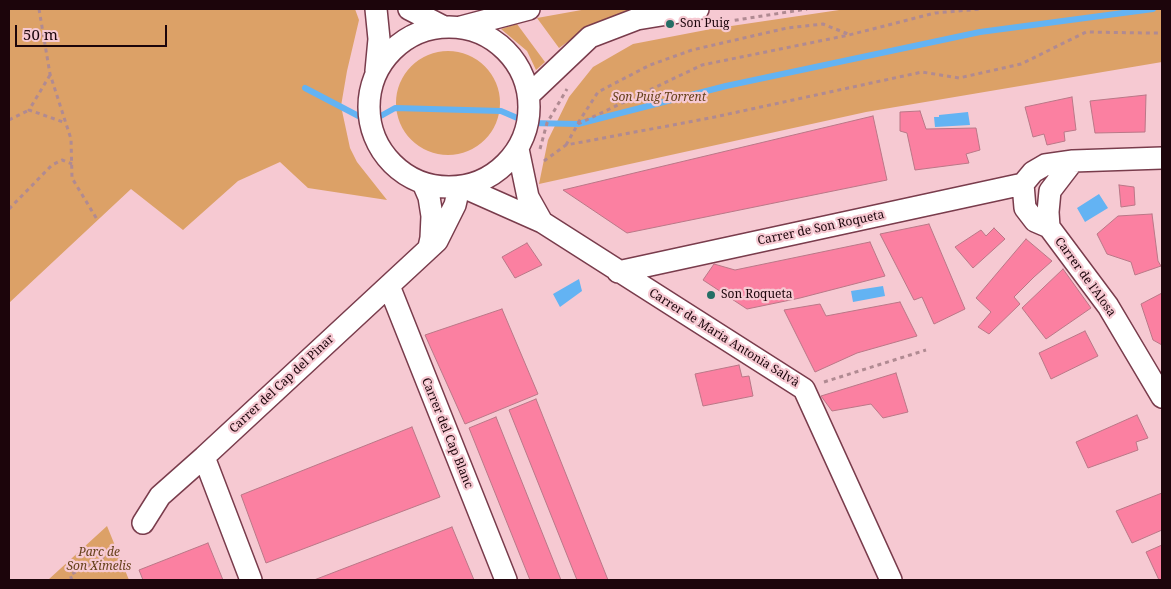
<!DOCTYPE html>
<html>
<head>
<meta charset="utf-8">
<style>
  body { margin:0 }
  #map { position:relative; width:1171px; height:589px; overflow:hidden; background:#f6c9d2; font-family:"Noto Serif",serif }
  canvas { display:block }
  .frame { position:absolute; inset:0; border:10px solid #1c050b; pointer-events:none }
  .scale { position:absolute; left:15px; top:25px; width:152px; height:22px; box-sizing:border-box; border:2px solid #1c050b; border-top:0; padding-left:6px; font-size:15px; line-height:18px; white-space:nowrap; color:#1c050b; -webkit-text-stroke:4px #f6c9d2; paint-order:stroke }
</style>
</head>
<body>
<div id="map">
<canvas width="1171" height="589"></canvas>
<div class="frame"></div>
<div class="scale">50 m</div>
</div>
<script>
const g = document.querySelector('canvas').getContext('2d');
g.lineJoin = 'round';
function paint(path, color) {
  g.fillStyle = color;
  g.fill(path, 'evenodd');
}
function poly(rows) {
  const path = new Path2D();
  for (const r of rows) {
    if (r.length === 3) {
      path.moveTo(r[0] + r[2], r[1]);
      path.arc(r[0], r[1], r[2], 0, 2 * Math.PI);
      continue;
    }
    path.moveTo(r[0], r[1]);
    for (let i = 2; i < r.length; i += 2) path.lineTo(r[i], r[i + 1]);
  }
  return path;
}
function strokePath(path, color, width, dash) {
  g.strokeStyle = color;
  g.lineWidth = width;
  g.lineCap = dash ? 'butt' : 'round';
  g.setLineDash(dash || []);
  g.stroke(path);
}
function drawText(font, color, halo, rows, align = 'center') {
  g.font = font + ' "Noto Serif",serif';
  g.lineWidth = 4.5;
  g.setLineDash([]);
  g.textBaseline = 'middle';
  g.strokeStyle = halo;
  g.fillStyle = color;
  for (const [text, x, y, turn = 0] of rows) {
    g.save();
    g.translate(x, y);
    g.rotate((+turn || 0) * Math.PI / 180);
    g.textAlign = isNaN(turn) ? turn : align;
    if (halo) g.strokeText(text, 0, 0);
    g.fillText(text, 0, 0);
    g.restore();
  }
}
paint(poly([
  [9,9,355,9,359,20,347,71,341,106,350,148,357,162,387,200,308,188,280,162,238,181,183,230,131,189,9,303],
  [587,9,633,9,600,23,576,36,559,48,537,18],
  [846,9,1162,9,1162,62,866,112,539,184,548,140,569,97,593,67,633,44,711,29],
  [517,24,545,62,536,70,527,51,501,29],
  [448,103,52],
  [107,526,129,580,48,580]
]), '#dca167');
paint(poly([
  [968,112,970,125,935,127,934,117,939,117,939,115],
  [1099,194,1108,208,1085,222,1077,208],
  [579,279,582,291,560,307,553,294],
  [883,286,885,296,853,302,851,291]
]), '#63b3f3');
strokePath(poly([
  [305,88,370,122,395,108,501,111,529,123,578,124,726,86,980,32,1153,9]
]), '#63b3f3', 6);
const building = poly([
  [1146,95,1145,132,1095,133,1090,101,1146,95],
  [1072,97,1076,130,1064,132,1065,141,1047,145,1044,134,1033,137,1025,107,1072,97],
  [920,111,926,129,976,128,980,150,966,154,969,163,915,170,907,133,900,131,900,112,920,111],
  [873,116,887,180,627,233,563,190,873,116],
  [1119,185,1134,187,1135,205,1121,207,1119,185],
  [1152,214,1158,261,1161,266,1135,275,1131,262,1107,254,1097,234,1118,216,1152,214],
  [929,224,965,309,934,324,922,297,914,300,880,234,929,224],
  [994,228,1005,239,973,268,955,247,981,230,986,236,994,228],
  [1026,239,1052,261,1034,277,1014,297,1020,304,989,334,978,327,991,312,976,298,1026,239],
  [870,242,885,276,800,298,747,309,703,280,714,264,735,270,870,242],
  [527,243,542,265,515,278,502,257,527,243],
  [1063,269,1091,308,1046,339,1022,308,1063,269],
  [1162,293,1162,345,1153,340,1141,304,1162,293],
  [900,302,917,336,857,353,815,372,784,310,820,304,826,316,900,302],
  [502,309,538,394,465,424,425,335,502,309],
  [1085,331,1098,356,1051,379,1039,353,1085,331],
  [739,365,742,377,749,376,753,396,703,406,695,374,739,365],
  [896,373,908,412,883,418,871,404,832,411,821,396,896,373],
  [536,399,608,580,577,580,509,410,536,399],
  [1137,415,1148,438,1136,442,1138,450,1088,468,1076,442,1137,415],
  [496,417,561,580,530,580,469,428,496,417],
  [412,427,440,497,266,563,241,495,412,427],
  [1162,493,1162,530,1132,543,1116,511,1162,493],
  [452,527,474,580,314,580,452,527],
  [208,543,223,580,143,580,139,570,208,543],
  [1162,545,1162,580,1159,580,1146,552,1162,545]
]);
paint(building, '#fb80a1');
strokePath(building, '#ba7787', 1);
const minor = poly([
  [376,9,379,39,376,71],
  [409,9,444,27],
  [449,107,80],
  [461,27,529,9],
  [529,95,590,37,637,19,698,9],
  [518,149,528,197,542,222],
  [1162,158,1073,161,1045,165,1033,172,1023,184,1025,208,1035,221,1049,227,1108,306,1162,397],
  [423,183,429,197,432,216,431,238,429,247],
  [463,187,542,222,804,389,891,580],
  [1049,227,1048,212,1050,191,1073,161],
  [618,272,1023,184],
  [389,286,506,580],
  [204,457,251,580],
  [143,523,160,496,204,457,437,241,455,205,459,188]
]);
strokePath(minor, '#793c4c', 24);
strokePath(poly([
  [39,9,50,74,71,139,72,178,98,221],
  [711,24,807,9],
  [50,75,29,110,66,123],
  [9,120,29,110],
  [578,123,598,92,650,65,692,50,787,28,823,24,848,34],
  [566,145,578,124,702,65,849,35,935,13,981,9],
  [540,149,547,123,567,89],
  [544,161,566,145,710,118,922,72,959,78,1021,64,1086,32,1149,33,1162,33],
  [9,209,52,165,62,160,72,164],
  [824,382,926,350],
  [72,580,70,575,116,550]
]), '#b08a92', 3, [4, 4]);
strokePath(minor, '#fff', 21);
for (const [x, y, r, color] of [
  [670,24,5,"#256e65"],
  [711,295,5,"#256e65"]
]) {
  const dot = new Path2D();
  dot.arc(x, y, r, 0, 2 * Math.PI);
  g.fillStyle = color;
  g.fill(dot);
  strokePath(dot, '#f6c9d2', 2);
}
drawText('12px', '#1c050b', '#f6c9d2', [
  ["Son Puig",680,24],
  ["Son Roqueta",721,295]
], 'left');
drawText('italic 12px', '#66411b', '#f6c9d2', [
  ["Son Puig Torrent",659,98],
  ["Parc de",99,553],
  ["Son Ximelis",99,567]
]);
drawText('12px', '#1c050b', '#f6c9d2', [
  ["Carrer de Son Roqueta",821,228,-12],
  ["Carrer de l'Alosa",1085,277,54],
  ["Carrer de Maria Antonia Salvà",724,338,32],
  ["Carrer del Cap del Pinar",282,384,-43],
  ["Carrer del Cap Blanc",447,433,68]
]);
</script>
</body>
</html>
